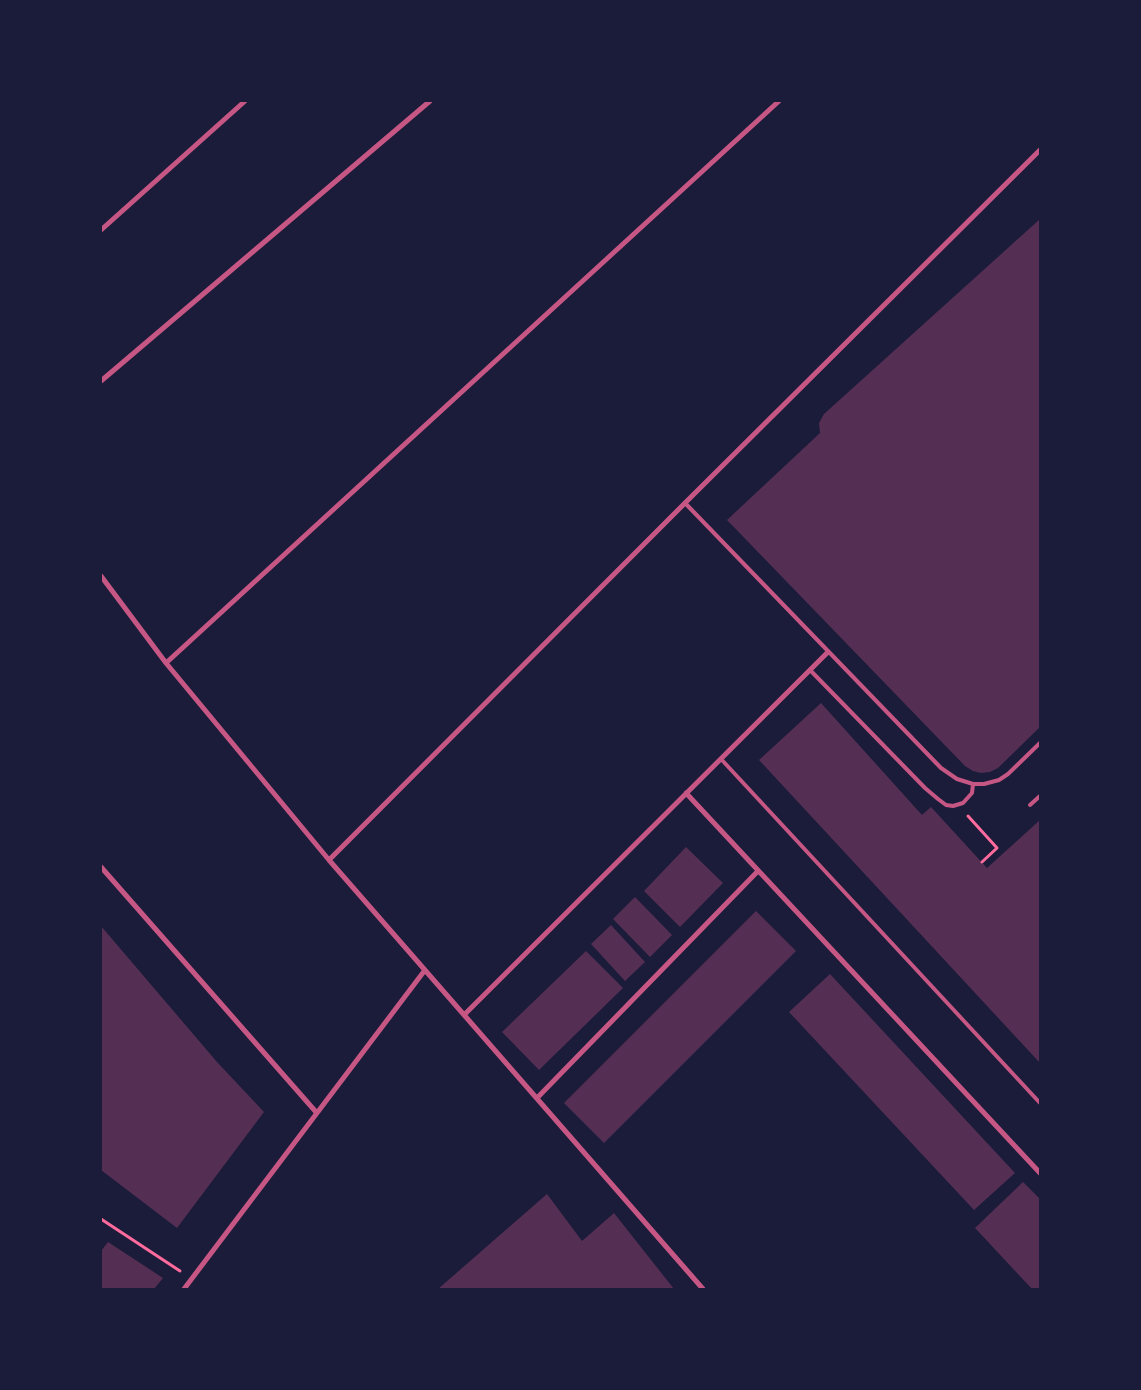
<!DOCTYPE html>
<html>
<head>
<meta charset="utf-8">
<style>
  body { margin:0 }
  #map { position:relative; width:1141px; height:1390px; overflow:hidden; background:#1b1b3a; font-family:Overpass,sans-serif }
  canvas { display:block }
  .frame { position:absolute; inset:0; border:102px solid #1b1b3a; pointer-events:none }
</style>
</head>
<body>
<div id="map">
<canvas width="1141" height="1390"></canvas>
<div class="frame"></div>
</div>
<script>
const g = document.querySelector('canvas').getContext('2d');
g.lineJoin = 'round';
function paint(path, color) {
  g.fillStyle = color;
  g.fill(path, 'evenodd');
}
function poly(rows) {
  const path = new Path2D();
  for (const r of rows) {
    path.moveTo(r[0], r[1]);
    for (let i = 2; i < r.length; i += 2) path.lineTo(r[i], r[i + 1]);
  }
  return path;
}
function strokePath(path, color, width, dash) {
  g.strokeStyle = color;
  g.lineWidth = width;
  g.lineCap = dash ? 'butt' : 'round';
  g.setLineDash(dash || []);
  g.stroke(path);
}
paint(poly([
  [1040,219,1040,727,998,768,990,772,981,773,973,771,965,766,727,520,820,433,819,423,824,414],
  [821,703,922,815,931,807,987,868,1040,820,1040,1063,759,760],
  [686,847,723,883,680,927,644,891],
  [635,897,672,935,650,957,613,919],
  [756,911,796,951,604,1143,564,1103],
  [611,925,645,962,625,981,591,944],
  [101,926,217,1062,264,1112,177,1228,101,1170],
  [586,951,623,988,539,1070,502,1032],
  [830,974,1015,1173,974,1210,789,1012],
  [1023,1182,1040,1199,1040,1289,1032,1289,975,1228],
  [547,1194,582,1241,614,1213,674,1289,438,1289],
  [108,1242,163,1278,154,1289,101,1289,101,1251]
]), '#542f53');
strokePath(poly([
  [968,816,997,848,982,862],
  [101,1219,180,1271]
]), '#ff6b9d', 3);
strokePath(poly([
  [685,503,941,768,957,779,973,784,984,784,999,780,1008,774,1040,743],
  [810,670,925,788,938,799,946,805,953,806,963,803,972,793,973,784],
  [721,759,1040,1103],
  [1030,805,1040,796]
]), '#c65784', 4);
strokePath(poly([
  [101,230,245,101],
  [101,381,430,101],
  [101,576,166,663,329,860,703,1289],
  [166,663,779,101],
  [686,793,1040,1173],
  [329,860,685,503,1040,150],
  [101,867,316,1112],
  [464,1015,828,652],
  [537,1098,758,871],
  [184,1289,425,970]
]), '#c65784', 5);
</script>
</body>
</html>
